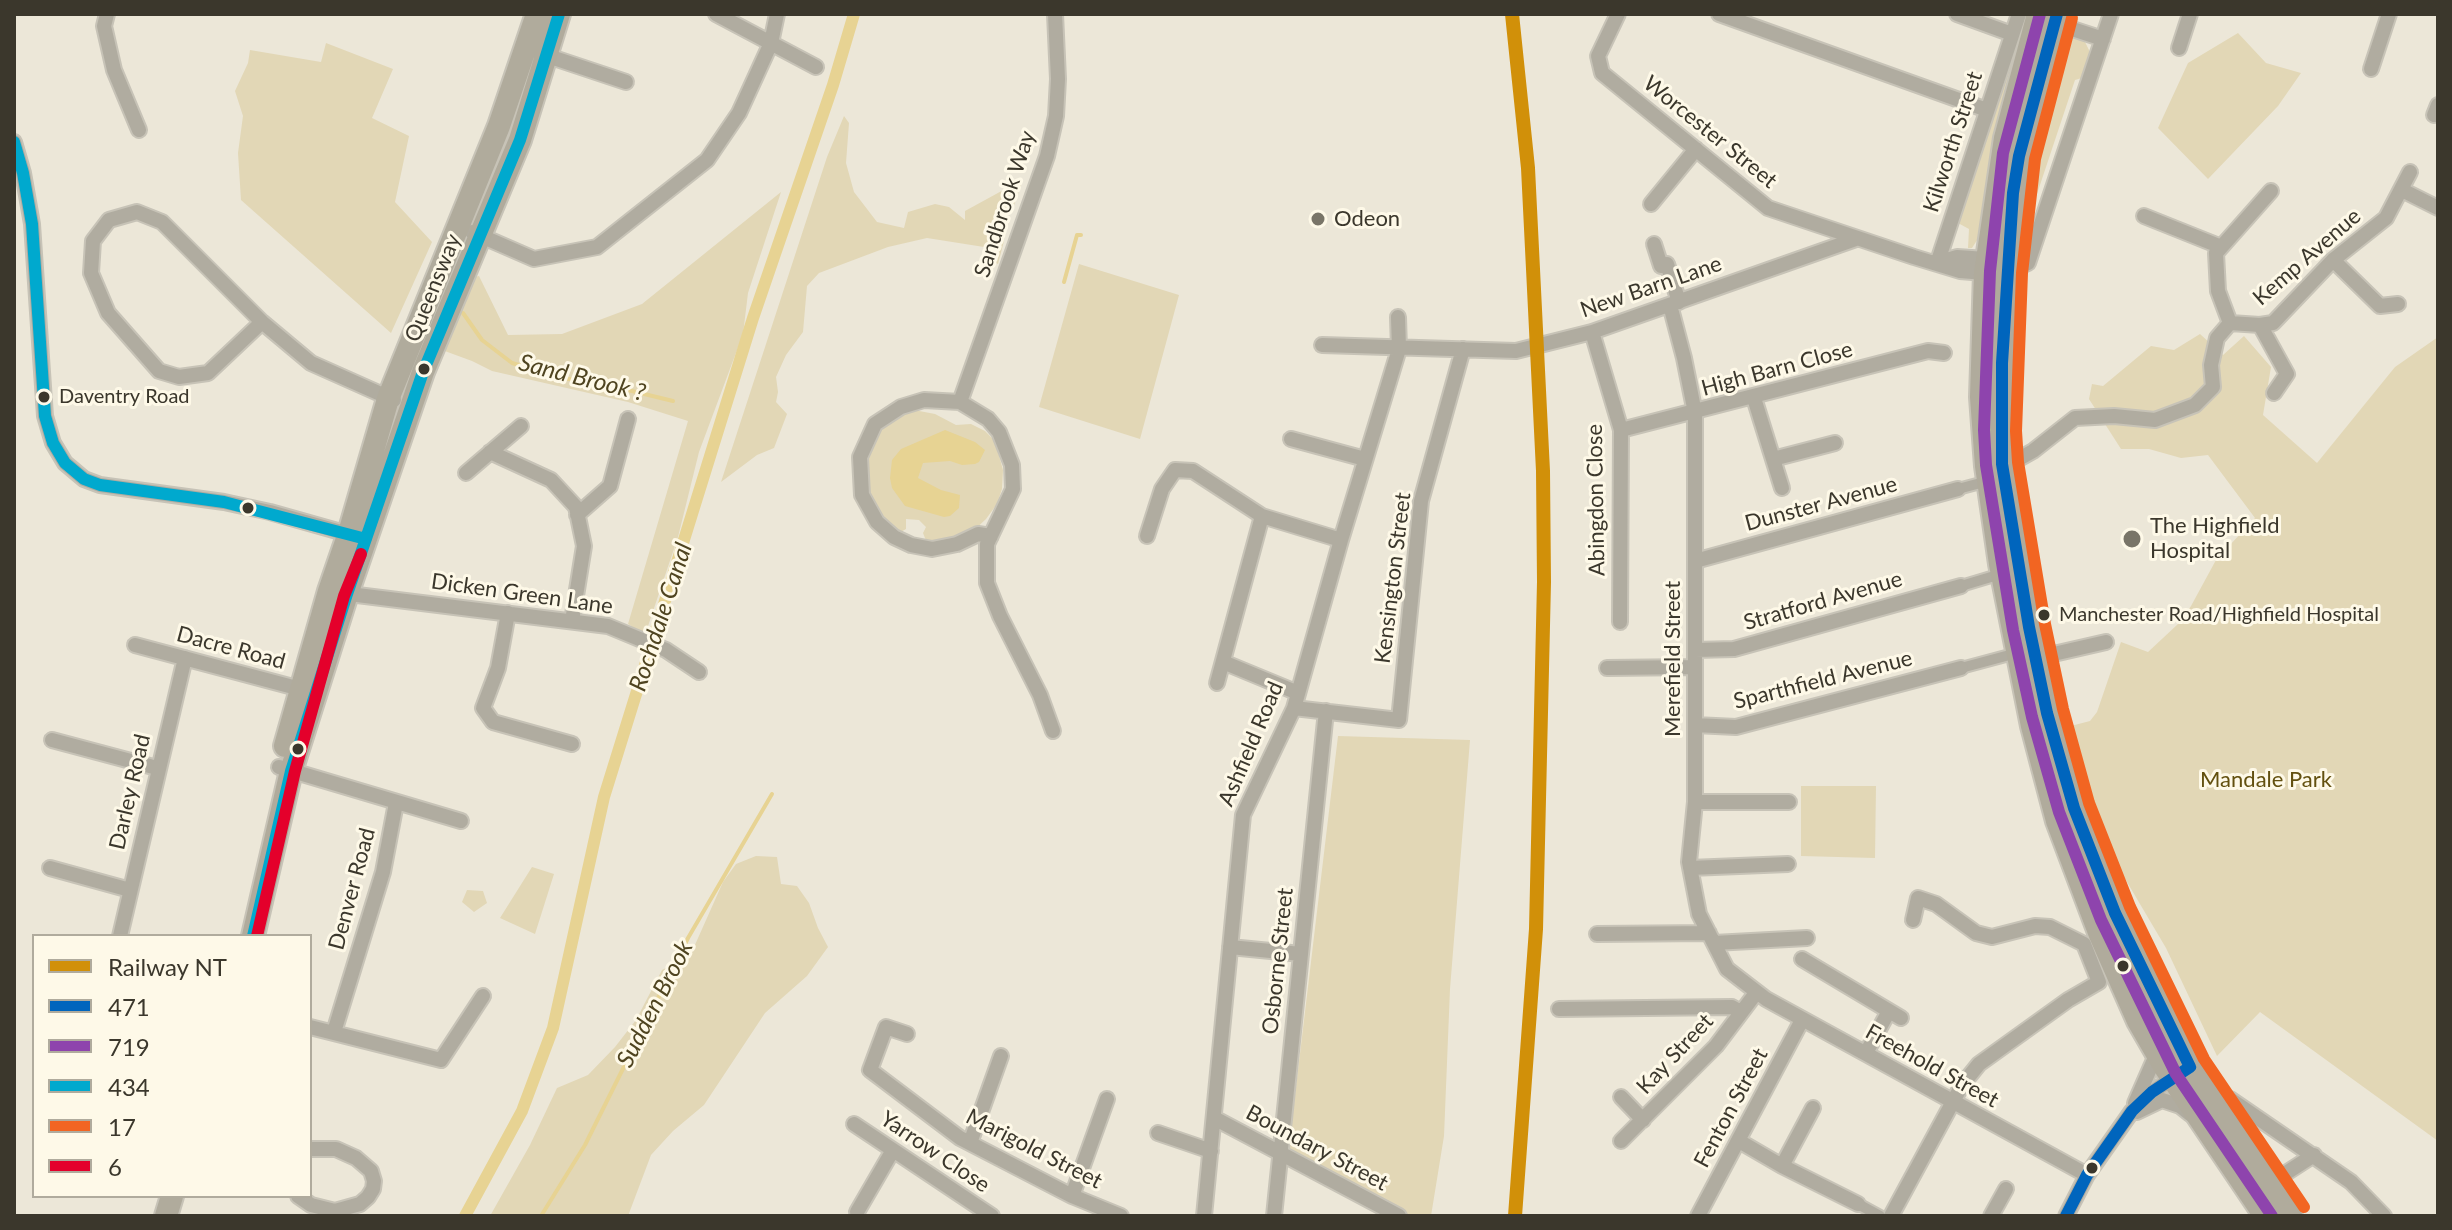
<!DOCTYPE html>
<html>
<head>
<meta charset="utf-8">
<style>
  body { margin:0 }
  #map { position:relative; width:2452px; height:1230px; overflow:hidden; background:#ece7d8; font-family:Lato,sans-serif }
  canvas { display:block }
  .frame { position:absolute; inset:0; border:16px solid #3b372c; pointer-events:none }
  .legend { position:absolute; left:32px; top:934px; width:280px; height:264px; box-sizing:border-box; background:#fef9e8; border:2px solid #b0ab9d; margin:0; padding:10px 14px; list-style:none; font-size:24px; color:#3b372c }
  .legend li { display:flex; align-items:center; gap:16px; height:40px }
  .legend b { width:40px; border:2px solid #b0ab9d }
</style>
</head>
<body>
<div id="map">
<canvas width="2452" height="1230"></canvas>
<div class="frame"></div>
<ul class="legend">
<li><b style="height:10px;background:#d19009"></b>Railway NT</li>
<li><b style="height:10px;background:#0065bd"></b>471</li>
<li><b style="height:10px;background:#8e44ad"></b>719</li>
<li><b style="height:10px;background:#00a9ce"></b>434</li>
<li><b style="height:10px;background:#f26522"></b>17</li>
<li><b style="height:10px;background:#e4002b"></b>6</li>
</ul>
</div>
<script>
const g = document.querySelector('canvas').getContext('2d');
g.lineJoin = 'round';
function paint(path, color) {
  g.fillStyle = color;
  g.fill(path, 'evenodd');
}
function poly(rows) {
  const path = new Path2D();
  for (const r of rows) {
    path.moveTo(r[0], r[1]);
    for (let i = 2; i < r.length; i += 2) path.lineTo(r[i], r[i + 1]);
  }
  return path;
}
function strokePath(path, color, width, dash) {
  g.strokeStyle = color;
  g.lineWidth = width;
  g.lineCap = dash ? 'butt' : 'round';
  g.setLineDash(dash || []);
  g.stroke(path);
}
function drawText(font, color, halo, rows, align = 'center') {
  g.font = font + ' Lato,sans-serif';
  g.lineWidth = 6;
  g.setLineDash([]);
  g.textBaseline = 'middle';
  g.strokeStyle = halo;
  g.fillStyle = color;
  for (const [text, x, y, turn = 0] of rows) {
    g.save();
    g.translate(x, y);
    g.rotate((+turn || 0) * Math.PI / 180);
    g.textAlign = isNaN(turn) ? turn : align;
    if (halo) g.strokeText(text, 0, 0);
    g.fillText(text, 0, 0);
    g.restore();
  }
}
paint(poly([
  [2067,32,2083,38,2089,50,2090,61,2082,78,2075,80,2023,236,2028,238,2018,249,2037,127],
  [2238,33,2266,63,2301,73,2278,106,2208,179,2158,128,2188,63],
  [326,43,393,69,372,118,409,136,395,202,432,242,391,333,241,200,238,153,243,116,235,91,248,63,250,50,321,62],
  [2016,49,2020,51,1981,234,1972,248,1968,248,1969,229,1958,223],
  [844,116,849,123,846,163,854,192,877,222,904,228,908,212,935,204,949,207,965,220,965,211,1007,188,1021,185,1013,208,1004,209,996,226,1004,241,998,264,984,258,984,247,927,238,888,247,819,273,807,286,803,332,786,355,776,377,778,392,776,402,787,414,774,448,757,455,721,482,827,157],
  [781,192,748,293,743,334,699,452,678,537,645,635,628,624,688,421,628,402,492,371,472,361,442,350,473,277,479,276,508,335,562,334,642,304],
  [1079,264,1179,295,1140,439,1039,407],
  [2200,334,2223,355,2244,336,2271,367,2263,415,2317,463,2395,367,2438,337,2438,1141,2260,1012,2217,1056,2166,948,2085,811,2063,728,2090,721,2097,712,2121,642,2148,652,2178,624,2191,606,2216,560,2255,518,2208,455,2181,458,2149,449,2121,449,2089,399,2092,384,2103,386,2151,346,2174,350],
  [914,410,935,414,956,425,971,424,985,431,995,441,1003,470,1002,489,997,504,986,519,969,535,927,543,923,533,926,527,919,520,906,519,906,529,897,534,879,514,867,493,868,457,878,433,894,419],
  [1338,736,1470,740,1450,989,1444,1136,1431,1216,1405,1216,1288,1154],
  [1801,786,1876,786,1875,858,1801,856],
  [756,856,777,857,781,884,797,886,809,903,818,928,828,947,807,976,765,1013,704,1105,673,1131,651,1155,628,1216,490,1216,530,1145,557,1088,588,1075,615,1047,636,1020,662,970,690,956,723,882,736,864],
  [532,867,554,874,535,934,500,918],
  [467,890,483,891,487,903,474,912,462,902]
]), '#e2d7b6');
paint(poly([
  [945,430,975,442,985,450,979,462,975,464,962,465,950,461,923,463,918,478,941,490,960,495,959,508,950,516,944,517,905,506,892,488,890,478,892,460,901,449]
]), '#e7d393');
strokePath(poly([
  [1064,282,1077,235,1081,235],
  [463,313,482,340,512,363,562,378,599,383,673,401],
  [541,1216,585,1145,688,938,772,794]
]), '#e7d393', 4);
strokePath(poly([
  [465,1216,522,1111,553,1028,604,797,753,318,833,85,854,14]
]), '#e7d393', 12);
const pedestrian = poly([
  [1958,489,1988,481],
  [1961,586,2001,574],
  [1961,668,2017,653],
  [1858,1204,1880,1216]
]);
const minor = poly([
  [107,14,104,26,114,70,139,130],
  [716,14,816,67],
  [1618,14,1598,56,1602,73,1768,208,1914,257,1960,271,1985,273,2006,272,2028,263,2111,14],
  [1719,14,1987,110],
  [1957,14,2012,34],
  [2054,23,2103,39],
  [2179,48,2190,14],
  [539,53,626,82],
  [2371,69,2389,14],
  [2434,115,2438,105],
  [14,142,23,173,32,224,45,416,53,443,65,463,84,479,100,485,224,502,270,512,355,536],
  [2402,190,2438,208],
  [1651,204,1696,149],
  [2144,216,2219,246],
  [472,232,534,259,597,247,707,160,739,113,771,43,777,14],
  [1654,244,1661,266,1667,264,1679,302],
  [2333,260,2380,306,2398,304],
  [1937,263,1957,257,1986,259,1994,264],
  [1937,264,2019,14],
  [1670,305,1684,358,1695,413,1695,802,1689,862,1699,914,1727,969,1766,999,2087,1175],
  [262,322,162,222,137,212,109,220,93,241,91,273,108,313,159,371,179,377,208,373,262,322,311,363,394,400],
  [2230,323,2218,291,2216,253,2271,191],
  [2260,325,2287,374,2274,393],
  [1592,332,1621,430,1620,622],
  [1322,345,1516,351,1592,332,1856,239],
  [1754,398,1782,488],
  [960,402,1047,156,1056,116,1058,79,1055,14],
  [1621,430,1928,351,1944,353],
  [1291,439,1365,459],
  [490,452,551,480,576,507,584,546,572,621],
  [1773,459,1835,443],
  [1995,465,2017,460,2033,451,2075,418,2114,416,2155,420,2195,405,2213,387,2211,365,2217,338,2230,323,2260,325,2273,323,2333,260,2386,218,2410,172],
  [466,473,521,426],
  [577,515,610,486,628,419],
  [991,536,978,534,957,544,932,549,911,545,894,537,877,522,862,495,860,457,875,424,901,407,924,400,960,402,988,419,999,432,1012,465,1013,489,987,544,987,583,1000,616,1040,695,1053,731],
  [1147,536,1162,489,1175,470,1193,471,1262,516,1341,540],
  [1695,561,1958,489],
  [341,593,608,626,666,650,699,672],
  [508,613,498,668,483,708,493,722,572,744],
  [135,645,308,691],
  [1695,650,1734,649,1961,586],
  [2036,658,2106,642],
  [1223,662,1298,693],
  [1607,668,1694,667],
  [1217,683,1262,516],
  [1294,708,1399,720,1421,501,1463,349],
  [1695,725,1736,727,1961,668],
  [52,740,157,768],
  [279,767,461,821],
  [1695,802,1789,802],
  [50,868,130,890],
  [1690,868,1788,864],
  [1597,934,1709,933],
  [120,936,185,658],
  [1714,943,1807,938],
  [1230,947,1301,954],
  [1802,959,1901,1018],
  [1559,1009,1732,1007,1741,1012],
  [310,1027,441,1060,483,996],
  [334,1032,383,872,396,803],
  [907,1034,886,1027,870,1070,960,1138,1072,1196,1121,1216],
  [1866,1053,1889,1011],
  [1621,1097,1643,1120],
  [2230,1099,2351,1182,2384,1216],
  [2135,1103,2157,1053],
  [2137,1112,2162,1100,2180,1106,2190,1114],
  [1214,1118,1399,1216],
  [854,1124,992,1216],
  [1158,1133,1211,1151],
  [1621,1141,1716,1046,1756,993],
  [1739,1141,1782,1166,1858,1204],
  [970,1143,1001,1056],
  [1782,1166,1813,1108],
  [2269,1184,2314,1155],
  [298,1196,311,1205,335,1211,360,1204,368,1197,373,1189,374,1181,371,1171,356,1158,336,1149,310,1149],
  [1072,1196,1107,1099],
  [857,1212,893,1150],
  [1204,1216,1243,815,1294,708,1341,540,1399,349,1398,317],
  [1274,1216,1326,711],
  [1698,1216,1802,1020],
  [1891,1216,1962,1085,1979,1064,2068,1000,2099,982,2084,944,2050,927,2035,926,1992,937,1976,933,1936,904,1918,898,1913,920],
  [1991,1216,2006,1189],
  [2066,1216,2087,1175,2132,1111,2143,1099,2178,1074]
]);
const trunk = poly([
  [2038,14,2005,138,1985,273,1981,397,1986,466,2000,564,2032,726,2057,821,2100,935,2138,1021,2164,1066,2265,1216],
  [2057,14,2019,156,2006,272,2000,431,2002,464,2029,627,2047,713,2074,808,2115,913,2190,1067,2291,1216],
  [285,746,329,591,349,533,388,399,499,126,537,14],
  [253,936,291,771,347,594,423,372,520,140,559,14],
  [166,1216,172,1196]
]);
strokePath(pedestrian, '#c7c3b7', 14);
strokePath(minor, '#c7c3b7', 18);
strokePath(trunk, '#c7c3b7', 26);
strokePath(pedestrian, '#b0aca0', 10);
strokePath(minor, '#b0aca0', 14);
strokePath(trunk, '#b0ab9c', 22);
strokePath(poly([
  [2057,14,2019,156,2013,193,2002,363,2002,464,2029,627,2047,713,2074,808,2115,913,2190,1067,2152,1092,2132,1111,2087,1175,2066,1216]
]), '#0065bd', 12);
strokePath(poly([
  [2040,14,2003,153,1990,271,1984,430,1986,465,2013,630,2032,717,2059,812,2101,920,2176,1074,2272,1216]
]), '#8e44ad', 12);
strokePath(poly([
  [14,142,23,173,32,224,45,416,53,443,65,463,84,479,100,485,224,502,366,539],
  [253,936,291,771,347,594,423,372,520,140,559,14]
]), '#00a9ce', 12);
strokePath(poly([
  [2072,18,2035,159,2022,273,2016,431,2018,462,2045,624,2063,709,2089,803,2130,907,2204,1059,2304,1207]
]), '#f26522', 12);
strokePath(poly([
  [257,936,295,771,344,596,361,554]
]), '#e4002b', 12);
strokePath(poly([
  [1512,14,1528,168,1543,471,1544,582,1536,929,1515,1216]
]), '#d19009', 14);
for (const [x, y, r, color] of [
  [1318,219,8,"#797568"],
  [424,369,7,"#3b372c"],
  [44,397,7,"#3b372c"],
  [248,508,7,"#3b372c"],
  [2132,539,10,"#797568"],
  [2044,615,7,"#3b372c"],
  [298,749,7,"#3b372c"],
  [2123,966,7,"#3b372c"],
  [2092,1168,7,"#3b372c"]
]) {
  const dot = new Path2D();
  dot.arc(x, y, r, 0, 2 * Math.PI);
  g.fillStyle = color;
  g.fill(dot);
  strokePath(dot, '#fef9e8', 3);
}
drawText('20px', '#3b372c', '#fef9e8', [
  ["Daventry Road",59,397],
  ["Manchester Road/Highfield Hospital",2059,615]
], 'left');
drawText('22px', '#3b372c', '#fef9e8', [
  ["Worcester Street",1710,132,39],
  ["Kilworth Street",1953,142,-72],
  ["Sandbrook Way",1005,204,-72],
  ["Kemp Avenue",2307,257,-41],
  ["New Barn Lane",1651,287,-19],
  ["Queensway",433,288,-68],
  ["High Barn Close",1777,369,-15],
  ["Abingdon Close",1596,500,-91],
  ["Dunster Avenue",1821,504,-15],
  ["Kensington Street",1393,578,-83],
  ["Dicken Green Lane",522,594,8],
  ["Stratford Avenue",1823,601,-16],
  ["Dacre Road",231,648,15],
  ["Merefield Street",1673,659,-90],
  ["Sparthfield Avenue",1823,680,-14],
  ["Ashfield Road",1251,744,-67],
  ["Darley Road",130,792,-77],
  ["Denver Road",352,889,-75],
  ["Osborne Street",1278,961,-84],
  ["Kay Street",1675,1054,-47],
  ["Freehold Street",1932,1066,29],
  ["Fenton Street",1731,1108,-62],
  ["Boundary Street",1317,1148,28],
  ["Marigold Street",1034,1149,27],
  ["Yarrow Close",935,1152,34]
]);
drawText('22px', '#3b372c', '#fef9e8', [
  ["Odeon",1334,219],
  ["The Highfield",2150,526],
  ["Hospital",2150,551]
], 'left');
drawText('22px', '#63500f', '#fef9e8', [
  ["Mandale Park",2266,780]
]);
drawText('italic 24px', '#4f4420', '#fef9e8', [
  ["Sand Brook ?",582,378,14],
  ["Rochdale Canal",661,617,-72],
  ["Sudden Brook",655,1004,-63]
]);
</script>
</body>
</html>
